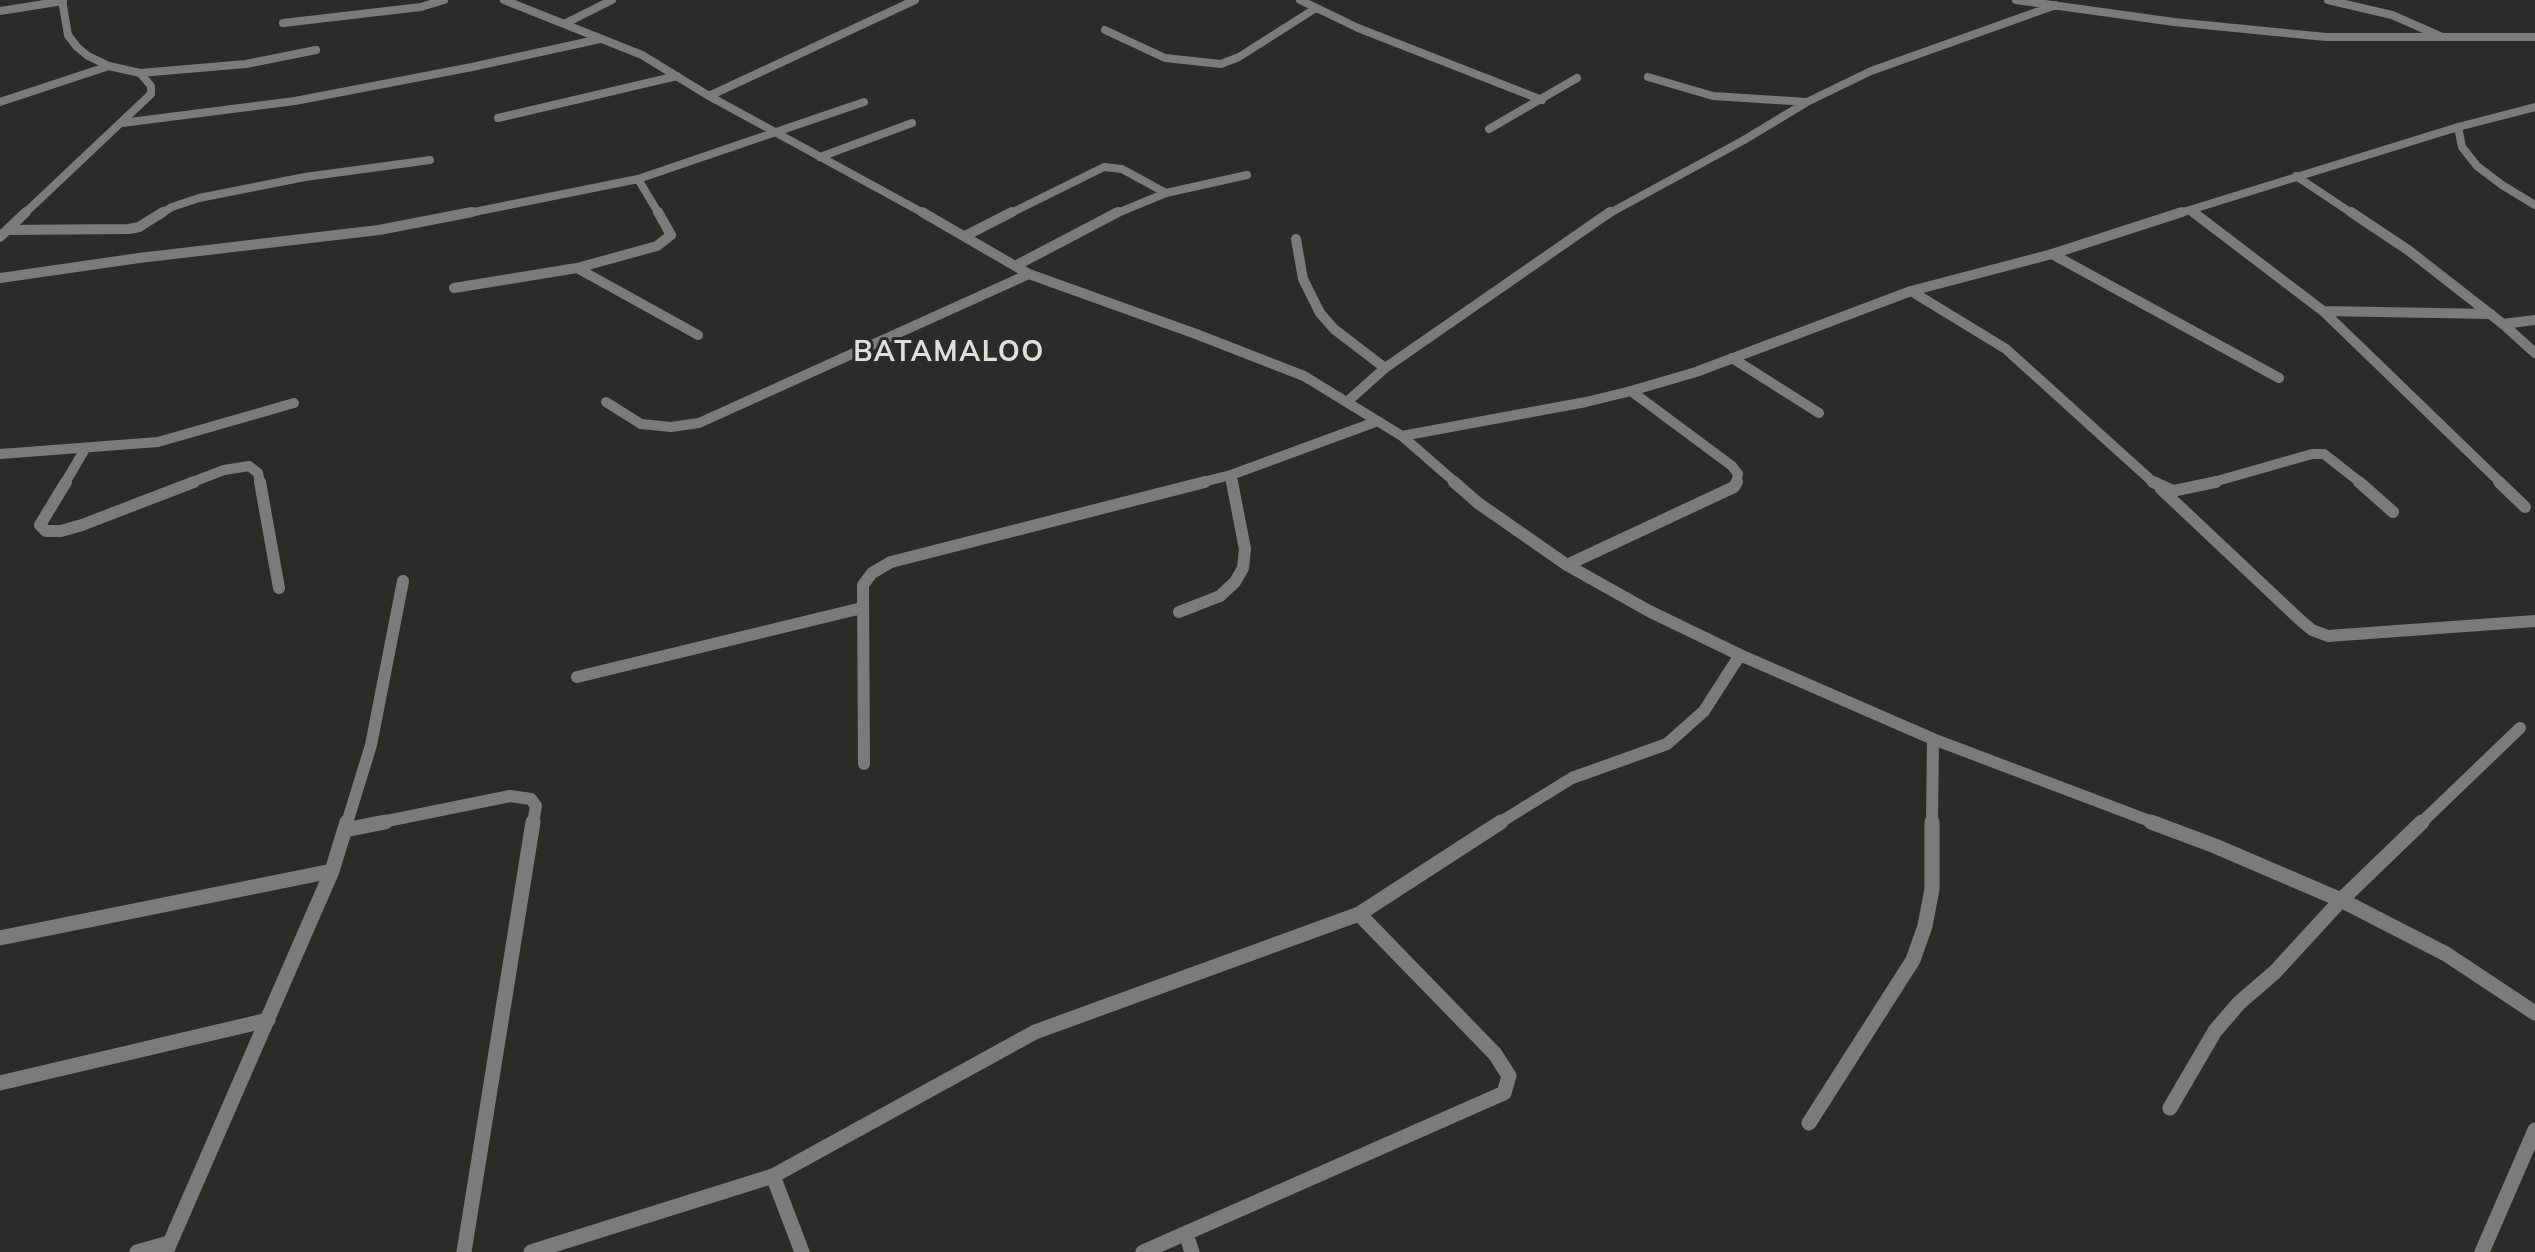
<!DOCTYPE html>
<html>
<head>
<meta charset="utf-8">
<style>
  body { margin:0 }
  canvas { display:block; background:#2b2c29 }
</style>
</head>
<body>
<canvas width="2535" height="1252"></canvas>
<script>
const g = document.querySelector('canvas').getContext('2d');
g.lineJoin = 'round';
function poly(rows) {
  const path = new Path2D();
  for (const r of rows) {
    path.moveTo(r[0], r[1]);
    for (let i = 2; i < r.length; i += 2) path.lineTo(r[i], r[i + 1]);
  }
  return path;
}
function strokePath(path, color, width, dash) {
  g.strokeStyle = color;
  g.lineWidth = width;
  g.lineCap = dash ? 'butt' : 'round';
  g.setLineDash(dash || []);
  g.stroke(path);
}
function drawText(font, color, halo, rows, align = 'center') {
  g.font = font + ' Mulish,sans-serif';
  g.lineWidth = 6;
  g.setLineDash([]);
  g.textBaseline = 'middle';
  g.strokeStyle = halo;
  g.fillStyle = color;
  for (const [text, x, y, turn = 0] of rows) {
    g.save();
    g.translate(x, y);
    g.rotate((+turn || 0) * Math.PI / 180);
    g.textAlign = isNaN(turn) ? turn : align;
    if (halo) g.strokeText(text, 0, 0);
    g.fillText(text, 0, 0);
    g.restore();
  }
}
strokePath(poly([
  [0,11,63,1],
  [820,157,912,123],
  [1009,214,1104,167,1122,169,1166,193]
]), '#7c7b7b', 8);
strokePath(poly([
  [965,236,1012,212],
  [2052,254,2279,378],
  [1631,391,1732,466,1738,474,1736,483],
  [1231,475,1233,483]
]), '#7c7b7b', 10);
strokePath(poly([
  [1567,565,1734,487,1737,482],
  [1179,612,1220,596,1235,582,1243,568,1245,549,1232,482]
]), '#7c7b7b', 12);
strokePath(poly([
  [504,0,642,55,709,96,925,214],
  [1300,0,1358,28,1542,100],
  [2016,0,2174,22,2326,37,2535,37],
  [2328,0,2392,15,2440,36],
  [283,23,421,7,444,0],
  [566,23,612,0],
  [1105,30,1165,58,1221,64,1239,57,1316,8],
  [140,73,246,64,316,50],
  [1648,77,1713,96,1807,102],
  [709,96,915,0],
  [0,102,109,66],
  [498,118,677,76],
  [122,123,295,101,472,67,600,39],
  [2458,127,2462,147,2477,166,2502,185,2535,205],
  [1489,129,1577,78],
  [2296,176,2353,214],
  [638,179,659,214],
  [2190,210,2195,214],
  [24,214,151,94,151,86,140,73,109,66,88,56,77,47,68,35,62,0],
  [160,214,172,207,199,198,305,177,430,160],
  [464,214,638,179,864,102],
  [1115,214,1166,193,1247,175],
  [1608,214,1744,140,1807,102,1871,71,2056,5],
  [2177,214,2458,127,2535,107]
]), '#7c7b7b', 8);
strokePath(poly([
  [922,212,1029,274,1196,334,1304,376,1402,436,1456,483],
  [2193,212,2323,311,2501,483],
  [2351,212,2408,250,2503,324,2535,353],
  [8,230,129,229,139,227,163,212],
  [0,237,26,212],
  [1296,239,1303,279,1320,313,1334,329,1385,368],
  [1015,266,1118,212],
  [577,268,698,335],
  [0,278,139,258,379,230,472,212],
  [454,288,577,268,657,246,671,235,658,212],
  [1911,291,2006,349,2154,483],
  [2323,311,2491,314],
  [2503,324,2535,320],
  [1732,358,1819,413],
  [1348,401,1385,368,1610,212],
  [606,402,641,424,671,427,699,423,1029,274],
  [1402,436,1586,402,1631,391,1696,372,1911,291,2052,254,2182,212],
  [0,454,158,442,294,403],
  [65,483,85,449],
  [190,483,224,470,249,466,258,473,260,483],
  [1199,483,1231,475,1378,421],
  [2210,483,2312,454,2324,454,2361,483]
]), '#7c7b7b', 10);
strokePath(poly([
  [66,482,40,525,46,531,61,531,82,525,194,482],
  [260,482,279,588],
  [1454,482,1478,503,1567,565,1649,611,1740,655,1933,739,2155,823],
  [2153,482,2173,491,2216,482],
  [2359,482,2393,512],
  [2499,482,2525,507],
  [2161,489,2299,619,2312,630,2328,636,2535,621],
  [577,677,862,608],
  [864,764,863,585,872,573,891,562,1205,482],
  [347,823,371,745,403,581],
  [377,823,510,796,531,799,536,806,533,823],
  [1499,823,1572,778,1667,744,1704,711,1740,655],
  [1932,823,1933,739],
  [2421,823,2520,728]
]), '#7c7b7b', 12);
strokePath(poly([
  [2151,822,2215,846,2341,900,2446,954,2535,1013],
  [345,830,385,822],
  [0,938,332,871],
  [0,1083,268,1020],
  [2170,1108,2215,1031,2239,1003,2275,972,2341,900,2422,822],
  [1809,1123,1913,960,1925,926,1932,889,1932,822],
  [773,1176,1035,1032,1359,914,1501,822],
  [1186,1234,1192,1252],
  [137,1252,169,1243],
  [166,1252,332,871,347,822],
  [464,1252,533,822],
  [531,1252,773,1176,802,1252],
  [1143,1252,1504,1093,1509,1076,1495,1054,1359,914],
  [2482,1252,2535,1130]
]), '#7c7b7b', 15);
g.letterSpacing = '1.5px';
drawText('bold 28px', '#dee0dc', '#2b2c29', [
  ["BATAMALOO",949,353]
]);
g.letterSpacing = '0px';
</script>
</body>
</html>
